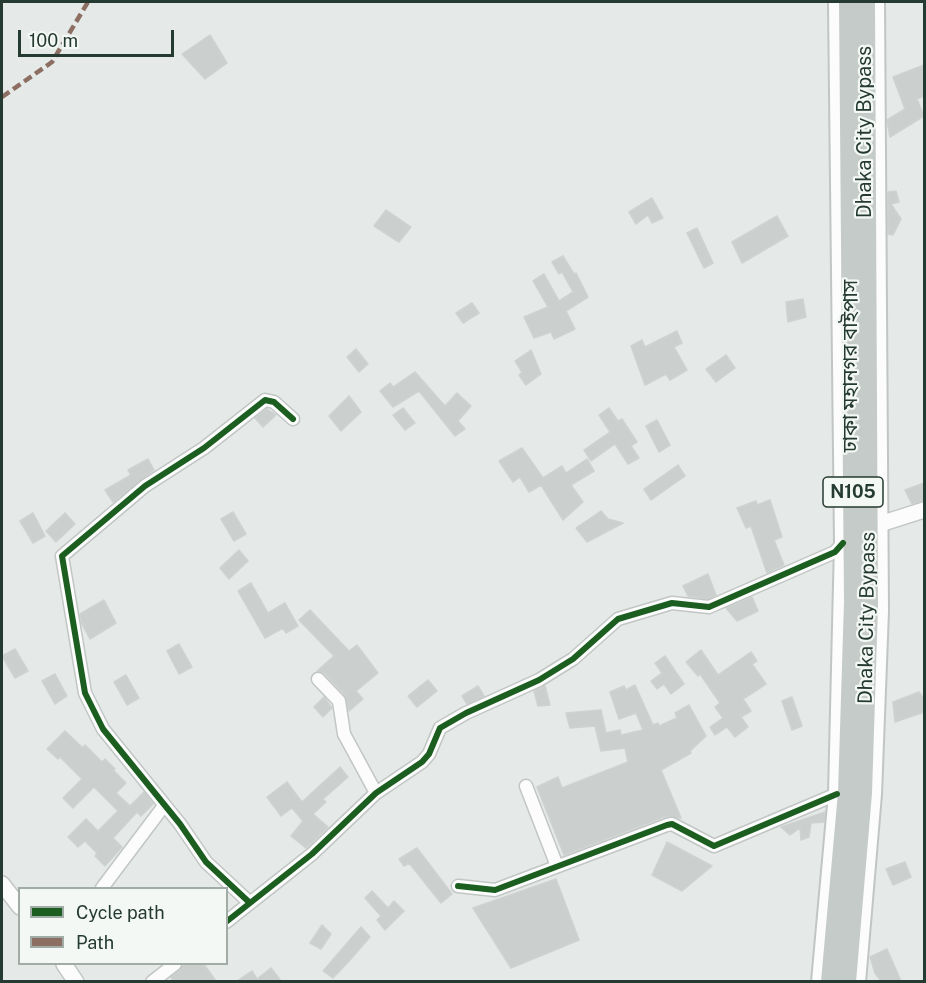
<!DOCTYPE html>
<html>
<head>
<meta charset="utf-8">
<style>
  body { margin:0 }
  #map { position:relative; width:926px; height:983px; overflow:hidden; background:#e5e9e7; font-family:"Public Sans",sans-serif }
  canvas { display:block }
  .frame { position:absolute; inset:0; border:3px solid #253a31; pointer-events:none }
  .legend { position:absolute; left:18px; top:887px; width:210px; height:78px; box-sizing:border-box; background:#f3f8f4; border:2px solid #a1aca6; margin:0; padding:8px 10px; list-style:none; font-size:18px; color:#253a31 }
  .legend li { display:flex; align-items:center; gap:12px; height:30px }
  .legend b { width:30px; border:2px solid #a1aca6 }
  .scale { position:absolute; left:18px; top:30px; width:156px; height:27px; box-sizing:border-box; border:3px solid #253a31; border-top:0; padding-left:8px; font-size:18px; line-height:21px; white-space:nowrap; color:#253a31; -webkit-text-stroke:4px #f3f8f4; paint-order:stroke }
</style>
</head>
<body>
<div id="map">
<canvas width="926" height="983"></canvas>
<div class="frame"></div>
<ul class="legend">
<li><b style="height:8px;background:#1b5e20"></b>Cycle path</li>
<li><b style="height:8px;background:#8d6e63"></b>Path</li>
</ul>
<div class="scale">100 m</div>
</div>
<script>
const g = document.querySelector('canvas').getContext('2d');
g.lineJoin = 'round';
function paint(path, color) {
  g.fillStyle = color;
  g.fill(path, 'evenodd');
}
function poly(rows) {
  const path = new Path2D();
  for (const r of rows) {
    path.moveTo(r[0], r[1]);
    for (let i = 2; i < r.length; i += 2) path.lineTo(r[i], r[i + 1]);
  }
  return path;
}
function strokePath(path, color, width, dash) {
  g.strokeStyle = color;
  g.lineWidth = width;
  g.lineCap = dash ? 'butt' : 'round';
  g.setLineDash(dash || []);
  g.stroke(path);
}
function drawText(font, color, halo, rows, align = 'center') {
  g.font = font + ' "Public Sans","Noto Sans Bengali",sans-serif';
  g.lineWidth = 4.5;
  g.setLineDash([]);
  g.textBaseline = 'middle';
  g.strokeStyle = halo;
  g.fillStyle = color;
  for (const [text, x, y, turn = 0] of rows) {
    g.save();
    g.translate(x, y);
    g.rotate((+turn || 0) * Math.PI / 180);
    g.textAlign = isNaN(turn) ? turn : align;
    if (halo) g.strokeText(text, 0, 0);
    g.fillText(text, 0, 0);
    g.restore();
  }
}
const building = poly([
  [210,35,227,63,205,79,182,54,210,35],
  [924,65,924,96,917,99,924,116,890,137,887,120,905,109,893,77,924,65],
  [896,191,899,202,891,204,901,219,893,235,888,234,888,192,896,191],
  [652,198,663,218,652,223,648,215,636,224,629,212,652,198],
  [386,210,411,227,399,242,374,226,386,210],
  [777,216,788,236,742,263,732,242,777,216],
  [697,228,713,263,704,268,687,233,697,228],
  [563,256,574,274,576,273,588,297,566,311,575,329,554,339,551,332,534,338,524,317,548,307,533,281,544,274,559,301,573,292,562,272,559,274,552,262,563,256],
  [803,299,806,317,788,322,786,302,803,299],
  [472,303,479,313,463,323,456,313,472,303],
  [677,331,682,343,674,347,687,370,670,380,666,374,645,385,631,346,642,340,645,347,677,331],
  [356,349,368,364,359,372,347,357,356,349],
  [531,350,541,374,526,385,519,375,522,372,515,361,531,350],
  [726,355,735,368,716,382,706,369,726,355],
  [415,372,445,406,457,393,471,406,458,421,465,429,455,436,419,391,393,407,380,391,390,383,393,387,415,372],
  [349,396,361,412,341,431,329,416,349,396],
  [403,408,415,423,405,430,393,415,403,408],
  [609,408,618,421,622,419,637,442,631,446,639,458,628,464,615,444,591,461,584,450,610,432,599,415,609,408],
  [267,409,276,415,263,427,255,418,267,409],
  [657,420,670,445,659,452,646,426,657,420],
  [522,448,543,478,562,466,566,473,587,459,594,471,571,485,583,502,563,520,541,485,529,492,520,477,513,482,499,461,522,448],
  [148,459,154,470,113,502,105,490,131,475,128,470,148,459],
  [678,465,685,476,651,500,644,489,678,465],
  [924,483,924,500,912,504,905,490,924,483],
  [770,500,782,537,774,540,784,565,767,573,751,526,746,528,737,508,756,501,757,505,770,500],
  [601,511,608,519,623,523,587,542,576,528,601,511],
  [233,512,246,534,234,541,221,519,233,512],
  [33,513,45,536,33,543,20,521,33,513],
  [65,513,75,524,56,542,46,531,65,513],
  [239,550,248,561,229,579,220,568,239,550],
  [708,574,716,595,708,599,688,596,683,586,708,574],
  [251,583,268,613,285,603,298,626,286,633,283,628,265,638,238,591,251,583],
  [752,597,758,611,737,621,726,608,752,597],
  [104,600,116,623,90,639,82,624,80,614,104,600],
  [310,610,349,651,357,645,378,673,356,691,363,699,349,711,345,695,324,673,317,671,334,656,299,620,310,610],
  [179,644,192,667,179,674,167,651,179,644],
  [15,649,28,671,15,678,2,656,15,649],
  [701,650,718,675,751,652,757,661,752,664,766,684,743,699,751,711,741,717,748,727,735,737,727,727,715,735,710,727,723,718,715,707,720,703,700,674,698,676,686,662,701,650],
  [665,656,684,684,671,694,664,684,657,689,651,681,662,673,655,663,665,656],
  [55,674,67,696,55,704,42,681,55,674],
  [126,675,139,698,127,705,114,682,126,675],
  [428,680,437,691,417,707,408,696,428,680],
  [635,685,653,725,658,723,659,726,677,718,675,713,689,705,706,736,690,751,691,753,661,770,681,818,664,817,564,855,537,787,558,777,562,788,628,762,625,748,601,751,595,726,570,728,566,713,601,710,606,733,620,730,621,735,643,730,636,713,619,719,610,692,624,686,626,690,635,685],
  [478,686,484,696,467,704,462,696,478,686],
  [545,686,550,705,538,706,534,691,545,686],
  [919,692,924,699,924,712,895,722,893,702,919,692],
  [324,697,332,708,323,717,314,707,324,697],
  [792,697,802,726,792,730,782,701,792,697],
  [65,731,83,748,85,745,102,762,105,759,115,769,113,770,126,783,116,793,130,806,144,792,153,804,141,816,137,812,113,838,122,847,105,866,95,856,97,853,85,841,78,847,68,837,86,819,98,831,118,811,94,787,73,808,63,798,82,779,60,757,58,759,47,749,65,731],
  [340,767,348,777,323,799,326,802,313,814,328,827,306,848,291,836,303,821,292,808,281,816,267,797,287,782,302,802,340,767],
  [825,812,824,822,811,823,809,837,801,840,800,828,790,835,781,827,825,812],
  [667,842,712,866,682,891,652,875,667,842],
  [417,848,452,894,441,903,409,863,404,866,399,859,417,848],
  [905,862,911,877,893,885,886,869,905,862],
  [556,879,579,940,511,968,473,908,556,879],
  [372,891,388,908,394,901,404,911,385,930,377,920,381,916,365,898,372,891],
  [322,925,331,934,321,949,310,943,322,925],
  [361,927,370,937,350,960,333,978,323,971,361,927],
  [887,949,901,981,881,981,875,973,870,957,887,949],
  [183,963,203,963,216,981,173,981,171,977,180,970,183,963],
  [271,968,281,981,237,981,252,971,257,979,271,968]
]);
paint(building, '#cbd0ce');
strokePath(building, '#ced2d0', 1.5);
const minor = poly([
  [318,679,339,701,344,734,376,793],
  [526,786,557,866],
  [458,886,495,890,667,825,672,824,714,846,837,794],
  [102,888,163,807],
  [250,903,206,862,180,824,103,729,85,693,62,556,145,486,204,448,265,400,274,402,293,419],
  [226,922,312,854,376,793,422,762,429,754,440,728,466,713,539,680,573,659,618,619,672,603,709,607,835,552,843,543],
  [152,982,175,964]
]);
const tertiary = poly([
  [880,524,924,510],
  [2,884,20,907],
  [64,964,76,982]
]);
const secondary = poly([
  [820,982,837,794,843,543,837,2],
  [857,982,873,794,880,611,876,2]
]);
const trunk = poly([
  [831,982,848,793,854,602,849,2],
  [846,982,862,793,868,606,865,2]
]);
strokePath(minor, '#c2c6c4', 15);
strokePath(tertiary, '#c2c6c4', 18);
strokePath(secondary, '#c1c6c4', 20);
strokePath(trunk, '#bdc4c1', 22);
strokePath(minor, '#fbfcfb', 12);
strokePath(tertiary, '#fbfcfb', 15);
strokePath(secondary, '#fbfcfb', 16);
strokePath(trunk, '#c5cbc8', 20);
strokePath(poly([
  [2,97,52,62,88,2]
]), '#8d6e63', 4.5, [9, 4.5]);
strokePath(poly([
  [458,886,495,890,667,825,672,824,714,846,837,794],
  [250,903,206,862,180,824,103,729,85,693,62,556,145,486,204,448,265,400,274,402,293,419],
  [226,922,312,854,376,793,422,762,429,754,440,728,466,713,539,680,573,659,618,619,672,603,709,607,835,552,843,543]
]), '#1b5e20', 6);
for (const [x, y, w] of [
  [853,492,60]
]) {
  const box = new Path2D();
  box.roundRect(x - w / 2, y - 15, w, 30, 4.5);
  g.fillStyle = '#f3f8f4';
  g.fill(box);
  strokePath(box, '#253a31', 1.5);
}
drawText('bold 18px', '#253a31', null, [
  ["N105",853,492]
]);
drawText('20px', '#253a31', '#f3f8f4', [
  ["Dhaka City Bypass",865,132,-90],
  ["ঢাকা মহানগর বাইপাস",851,366,-90],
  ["Dhaka City Bypass",867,618,-89]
]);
</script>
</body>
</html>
